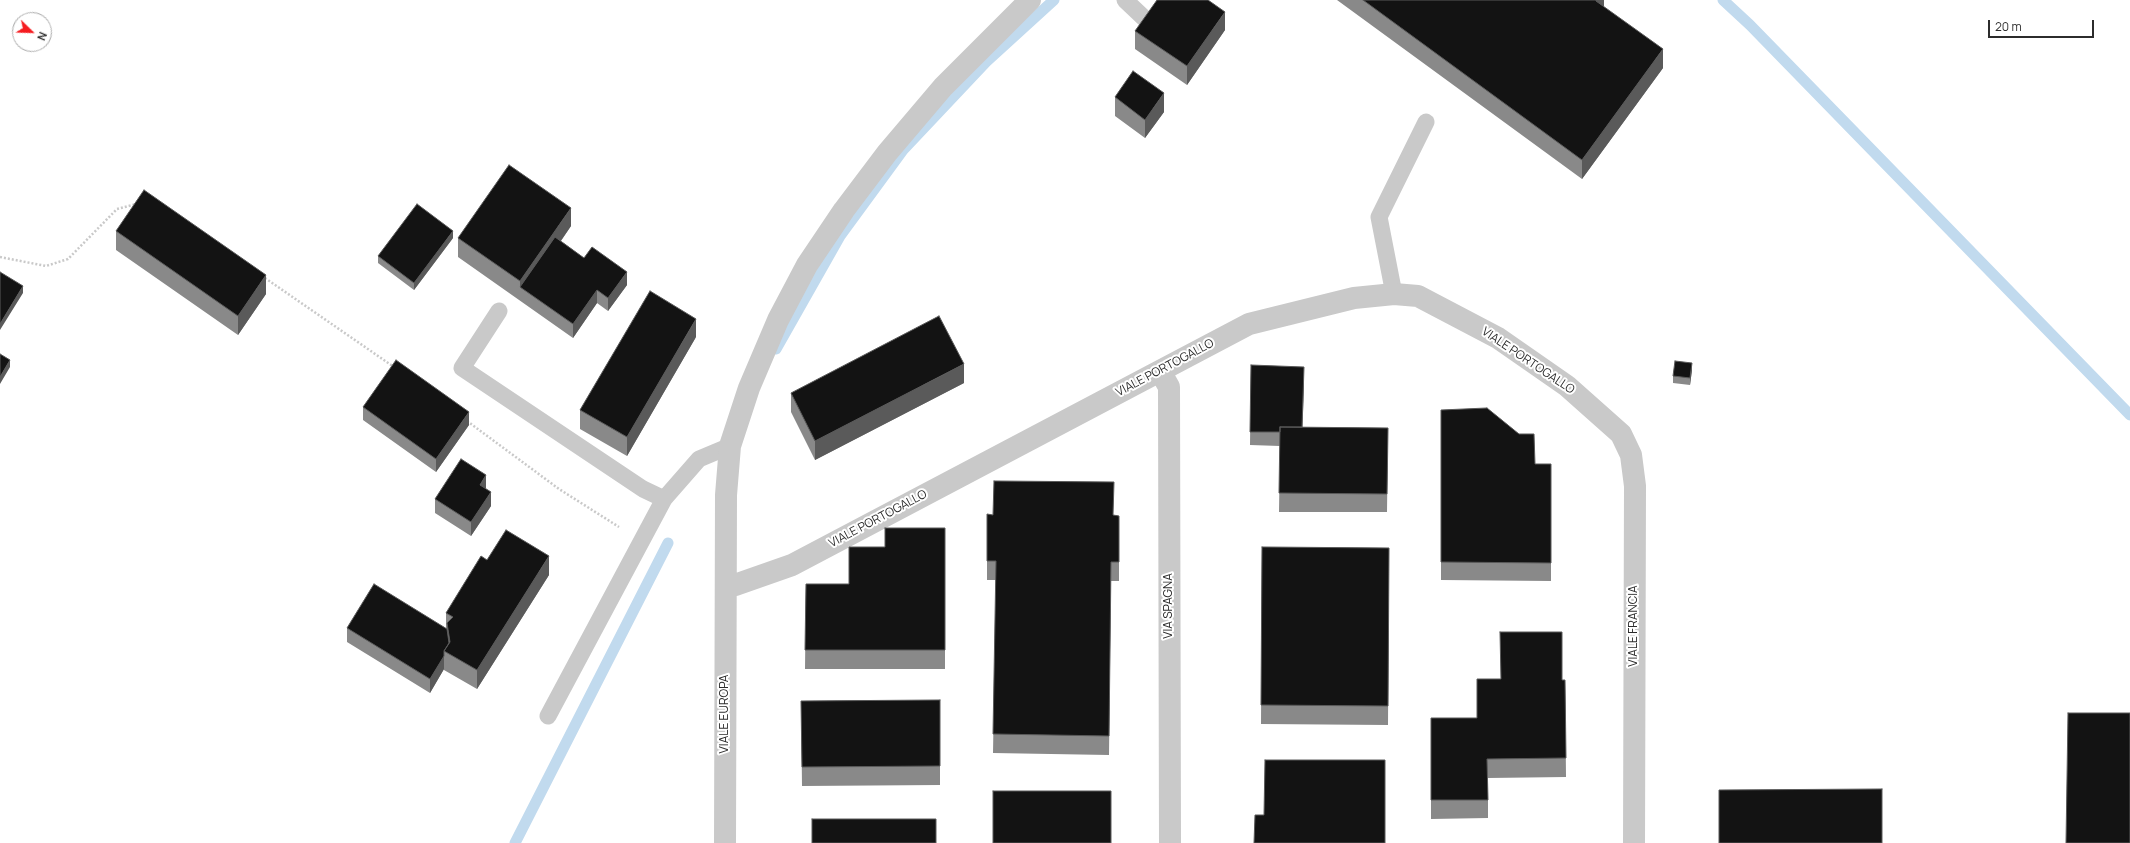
<!DOCTYPE html>
<html>
<head>
<meta charset="utf-8">
<style>
  body { margin:0 }
  #map { position:relative; width:2130px; height:843px; overflow:hidden; background:#fff; font-family:Manrope,sans-serif }
  canvas { display:block }
  .north { position:absolute; left:12px; top:12px; width:40px; height:40px; box-sizing:border-box; background:#fff; border:1px solid #ababab; border-radius:50%; rotate:113deg; font-size:11px; font-weight:700; line-height:16px; text-align:center; color:#2c2c2c }
  .north::after { content:''; display:block; margin:auto; width:14px; height:18px; background:#f51c20; clip-path:polygon(50% 0,100% 100%,50% 72%,0 100%) }
  .scale { position:absolute; left:1988px; top:20px; width:106px; height:18px; box-sizing:border-box; border:2px solid #2c2c2c; border-top:0; padding-left:5px; font-size:12px; line-height:14px; white-space:nowrap; color:#2c2c2c; -webkit-text-stroke:3px #fff; paint-order:stroke }
</style>
</head>
<body>
<div id="map">
<canvas width="2130" height="843"></canvas>
<div class="north">N</div>
<div class="scale">20 m</div>
</div>
<script>
const g = document.querySelector('canvas').getContext('2d');
g.lineJoin = 'round';
function poly(rows) {
  const path = new Path2D();
  for (const r of rows) {
    path.moveTo(r[0], r[1]);
    for (let i = 2; i < r.length; i += 2) path.lineTo(r[i], r[i + 1]);
  }
  return path;
}
function strokePath(path, color, width, dash) {
  g.strokeStyle = color;
  g.lineWidth = width;
  g.lineCap = dash ? 'butt' : 'round';
  g.setLineDash(dash || []);
  g.stroke(path);
}
function paint(path, color) {
  g.fillStyle = color;
  g.fill(path, 'evenodd');
}
function drawText(font, color, halo, rows, align = 'center') {
  g.font = font + ' Manrope,sans-serif';
  g.lineWidth = 4;
  g.setLineDash([]);
  g.textBaseline = 'middle';
  g.strokeStyle = halo;
  g.fillStyle = color;
  for (const [text, x, y, turn = 0] of rows) {
    g.save();
    g.translate(x, y);
    g.rotate((+turn || 0) * Math.PI / 180);
    g.textAlign = isNaN(turn) ? turn : align;
    if (halo) g.strokeText(text, 0, 0);
    g.fillText(text, 0, 0);
    g.restore();
  }
}
strokePath(poly([
  [1723,0,1750,25,2130,415],
  [776,349,840,236,903,150,986,62,1054,0],
  [515,843,668,543]
]), '#c1daee', 11);
strokePath(poly([
  [0,257,46,266,68,259,117,209,136,204],
  [265,278,394,367],
  [467,421,559,489,619,527]
]), '#c9c9c9', 2.5, [2, 2]);
strokePath(poly([
  [1125,0,1144,18],
  [1394,294,1379,217,1426,122],
  [499,311,462,368,643,489,664,499],
  [548,716,664,499,699,459,730,446]
]), '#c9c9c9', 17);
strokePath(poly([
  [1160,371,1169,387,1170,843],
  [726,585,735,585,792,565,1249,324,1354,298,1394,294,1418,296,1498,338,1567,386,1621,434,1631,455,1635,486,1634,843],
  [725,843,726,495,730,446,749,388,778,320,807,265,844,210,887,153,943,87,1030,0]
]), '#c9c9c9', 22);
paint(poly([
  [1337,0,1604,0,1604,7,1663,68,1582,179],
  [1225,30,1187,85,1135,49,1135,31],
  [1115,97,1164,112,1145,138,1115,116],
  [571,226,561,241,584,258,627,285,608,311,597,303,573,338,458,257,458,238],
  [116,231,266,294,238,335,116,250],
  [453,238,414,290,378,263,378,256],
  [696,337,627,456,580,429,580,410],
  [1251,365,1304,381,1302,427,1388,428,1387,512,1279,512,1280,446,1250,445],
  [1692,370,1690,385,1673,383,1673,376],
  [964,383,815,460,791,412,791,393],
  [363,407,469,425,436,472,363,420],
  [1441,410,1535,464,1551,464,1551,581,1441,580],
  [486,488,486,489,491,506,471,536,435,513,435,499],
  [1113,515,1119,516,1119,581,1111,581,1109,755,993,753,996,580,987,580,987,561],
  [945,528,945,669,805,669,806,584,849,584,885,547],
  [1262,547,1389,548,1388,725,1261,724],
  [487,560,549,575,477,689,444,670,444,669,430,693,347,642,347,628,446,628,446,613],
  [1562,680,1565,680,1566,777,1488,778,1488,818,1431,819,1431,718,1477,718],
  [940,700,940,785,802,786,801,701]
]), '#898989');
paint(poly([
  [1596,0,1604,0,1604,8,1596,1],
  [1225,12,1225,30,1187,85,1187,66],
  [1663,49,1663,68,1582,179,1582,160],
  [1164,93,1164,112,1145,138,1145,120],
  [571,208,571,226,526,291,520,287,520,281],
  [453,231,453,238,414,290,414,283],
  [627,272,627,285,608,311,608,298],
  [266,275,266,294,238,335,238,316],
  [23,286,23,293,0,330,0,324],
  [597,290,597,303,573,338,573,324],
  [696,319,696,337,627,456,627,437],
  [10,360,10,367,0,384,0,377],
  [1692,363,1692,370,1690,385,1690,378],
  [964,364,964,383,815,460,815,441],
  [1304,367,1304,381,1302,446,1302,433],
  [469,412,469,425,436,472,436,459],
  [486,475,486,488,480,498,480,485],
  [491,492,491,506,471,536,471,522],
  [549,556,549,575,477,689,477,670],
  [444,656,444,669,430,693,430,679]
]), '#5a5a5a');
const building = poly([
  [1157,0,1208,0,1225,12,1187,66,1135,31,1157,0],
  [1363,0,1596,0,1596,1,1663,49,1582,160,1363,0],
  [1133,71,1164,93,1145,120,1115,97,1133,71],
  [509,165,571,208,520,281,458,238,509,165],
  [144,190,266,275,238,316,116,231,144,190],
  [417,204,453,231,414,283,378,256,417,204],
  [555,237,584,258,592,247,627,272,608,298,597,290,573,324,520,287,555,237],
  [0,272,23,286,0,324,0,272],
  [650,291,696,319,627,437,580,410,650,291],
  [939,316,964,364,815,441,791,393,939,316],
  [0,354,10,360,0,377,0,354],
  [396,360,469,412,436,459,363,407,396,360],
  [1675,361,1692,363,1690,378,1673,376,1675,361],
  [1251,365,1304,367,1302,427,1280,427,1280,432,1250,432,1251,365],
  [1487,408,1519,434,1534,434,1535,464,1551,464,1551,563,1441,562,1441,410,1487,408],
  [1280,427,1388,428,1387,494,1279,493,1280,427],
  [461,459,486,475,480,485,491,492,471,522,435,499,461,459],
  [994,481,1114,482,1113,515,1119,516,1119,562,1111,562,1109,736,993,734,996,561,987,561,987,514,993,515,994,481],
  [885,528,945,528,945,650,805,650,806,584,849,584,849,547,885,547,885,528],
  [506,530,549,556,477,670,444,651,450,642,447,623,453,617,446,613,481,556,487,560,506,530],
  [1262,547,1389,548,1388,706,1261,705,1262,547],
  [374,584,447,629,449,643,444,651,444,656,430,679,347,628,374,584],
  [1500,632,1562,632,1562,680,1565,680,1566,758,1487,759,1488,800,1431,800,1431,718,1477,718,1477,679,1501,679,1500,632],
  [940,700,940,766,802,767,801,701,940,700],
  [2068,713,2130,713,2130,843,2066,843,2068,713],
  [1265,760,1385,760,1385,843,1254,843,1255,815,1264,815,1265,760],
  [1882,789,1882,843,1719,843,1719,790,1882,789],
  [993,791,1111,791,1111,843,993,843,993,791],
  [812,819,936,819,936,843,812,843,812,819]
]);
paint(building, '#131313');
strokePath(building, '#5a5a5a', 1);
drawText('12px', '#2c2c2c', '#fff', [
  ["VIALE PORTOGALLO",1528,361,34],
  ["VIALE PORTOGALLO",1165,368,-28],
  ["VIALE PORTOGALLO",878,519,-28],
  ["VIA SPAGNA",1169,606,-90],
  ["VIALE FRANCIA",1634,626,-90],
  ["VIALE EUROPA",725,714,-90]
]);
</script>
</body>
</html>
